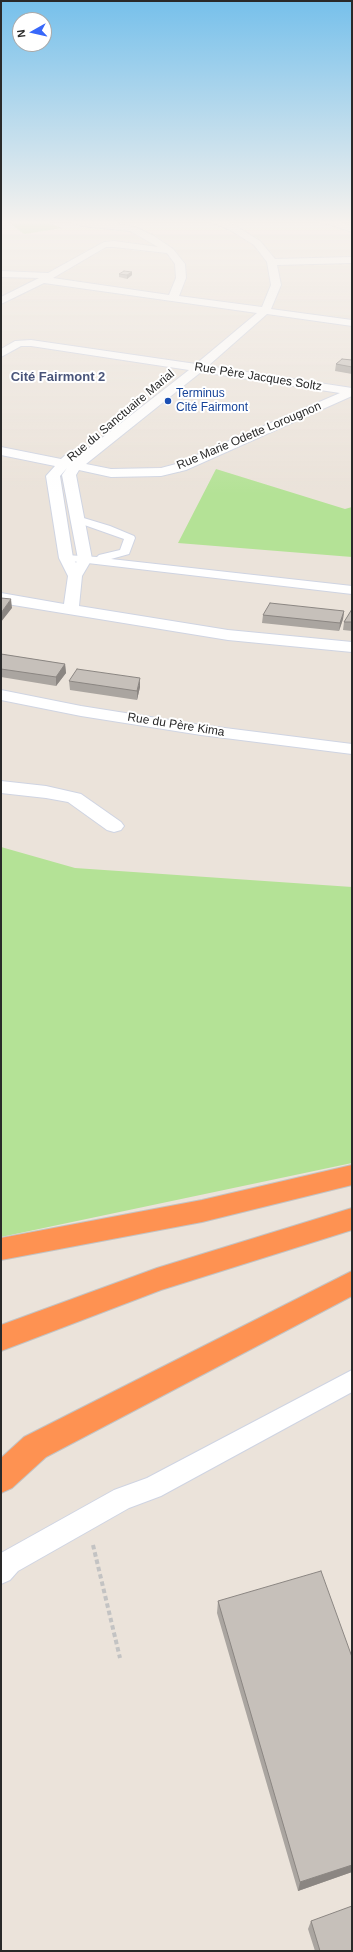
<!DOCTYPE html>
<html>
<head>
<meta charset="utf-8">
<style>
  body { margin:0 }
  #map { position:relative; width:353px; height:1952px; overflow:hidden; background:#ebe3da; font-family:Helvetica,sans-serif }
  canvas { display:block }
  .frame { position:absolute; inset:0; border:2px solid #292929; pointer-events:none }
  .north { position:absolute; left:12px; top:12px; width:40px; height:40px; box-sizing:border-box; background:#fff; border:1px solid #a9a9a9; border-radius:50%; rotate:262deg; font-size:11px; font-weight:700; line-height:16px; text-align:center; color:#292929 }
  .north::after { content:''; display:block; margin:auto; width:14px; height:18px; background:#3868fa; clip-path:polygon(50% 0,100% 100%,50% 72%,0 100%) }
</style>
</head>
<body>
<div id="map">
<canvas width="353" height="1952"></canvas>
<div class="frame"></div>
<div class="north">N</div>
</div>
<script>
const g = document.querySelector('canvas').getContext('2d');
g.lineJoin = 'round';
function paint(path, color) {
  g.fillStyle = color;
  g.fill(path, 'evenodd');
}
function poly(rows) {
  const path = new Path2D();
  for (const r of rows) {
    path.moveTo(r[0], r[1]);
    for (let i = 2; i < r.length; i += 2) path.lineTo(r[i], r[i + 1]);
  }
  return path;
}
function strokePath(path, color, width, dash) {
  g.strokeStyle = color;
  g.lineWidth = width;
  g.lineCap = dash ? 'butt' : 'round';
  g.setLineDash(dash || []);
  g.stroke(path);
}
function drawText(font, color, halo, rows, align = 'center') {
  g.font = font + ' Helvetica,sans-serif';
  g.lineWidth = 4;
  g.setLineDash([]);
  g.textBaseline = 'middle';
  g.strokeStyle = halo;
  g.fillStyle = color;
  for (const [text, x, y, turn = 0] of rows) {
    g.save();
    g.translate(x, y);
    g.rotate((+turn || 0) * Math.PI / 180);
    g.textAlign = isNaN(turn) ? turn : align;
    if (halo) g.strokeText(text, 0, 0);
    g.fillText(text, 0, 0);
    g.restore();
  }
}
paint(poly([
  [17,221,45,221,62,228,24,234,10,223],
  [216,469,345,509,352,507,352,557,178,543],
  [1,847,75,868,352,887,352,1163,1,1237]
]), '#b4e296');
const lane = poly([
  [77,516,110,526,134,536,135,538,129,554,111,559,352,586,352,594,62,560,60,558,66,555,97,557,99,555,120,550,124,539,73,521,72,519,77,516],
  [352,1370,352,1392,161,1496,129,1508,18,1571,10,1580,1,1584,1,1553,114,1490,147,1478,352,1370]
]);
const street = poly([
  [1,221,7,221,4,228,1,229,1,221],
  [72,221,106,222,135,227,154,236,173,249,185,264,186,278,179,296,262,307,271,285,267,262,254,245,230,230,214,223,213,221,223,221,236,226,260,241,275,259,352,257,352,263,277,265,281,285,271,309,352,320,352,326,267,314,208,366,352,388,352,396,186,470,161,476,111,477,79,470,76,475,92,559,82,576,79,606,228,630,352,642,352,652,228,640,1,603,1,593,64,604,68,576,59,558,46,476,55,466,1,455,1,447,61,459,70,451,75,450,80,451,80,455,189,370,31,346,21,346,1,357,1,349,15,341,31,340,196,364,257,313,44,283,1,304,1,297,39,278,1,277,1,271,48,273,104,242,114,241,158,247,130,231,82,226,72,221],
  [106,247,114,247,167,253,175,264,176,278,169,295,53,278,106,247],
  [201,372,340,393,176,464,161,468,111,469,86,464,201,372],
  [67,468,62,475,78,559,76,563,73,558,60,476,67,468],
  [320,221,332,221,352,226,352,232,320,221],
  [1,690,81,706,201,725,352,744,352,754,201,735,81,716,1,700,1,690],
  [1,781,46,786,81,794,121,822,124,826,121,830,114,832,107,830,68,802,46,798,1,793,1,781]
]);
const highway = poly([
  [352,1165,352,1185,202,1222,1,1260,1,1238,202,1200,352,1165],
  [352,1208,352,1230,161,1290,1,1351,1,1325,157,1268,352,1208],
  [352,1271,352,1296,46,1457,12,1488,1,1493,1,1458,24,1437,352,1271]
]);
strokePath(lane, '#cfd4e2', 2);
strokePath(street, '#cfd4e2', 2);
strokePath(highway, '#c3c3c3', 2);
strokePath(poly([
  [93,1545,120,1658]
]), '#c3c3c3', 4, [4.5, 3]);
paint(lane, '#fff');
paint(street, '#fff');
paint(highway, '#fe9252');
paint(poly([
  [119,274,132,275,127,279,119,277],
  [352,360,352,374,335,371,336,364],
  [352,609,352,631,343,630,344,622],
  [344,611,343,619,339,631,262,623,263,615],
  [1,654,65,664,66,673,56,686,1,677],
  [69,681,140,687,137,700,70,690],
  [218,1601,352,1657,352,1872,298,1891,217,1613],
  [311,1921,352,1951,315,1951,308,1929]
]), '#aaa5a0');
paint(poly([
  [132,272,132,275,127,279,127,275],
  [11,599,12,608,1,622,1,613],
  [344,611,343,619,339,631,340,623],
  [65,664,66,673,56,686,56,677],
  [140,678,140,687,137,700,137,691],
  [352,1865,352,1872,298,1891,300,1882]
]), '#8b8682');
const building = poly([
  [124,271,132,272,127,275,119,274,124,271],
  [342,359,352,360,352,367,336,364,342,359],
  [1,598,11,599,1,613,1,598],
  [270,603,344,611,340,623,263,615,270,603],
  [352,609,352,622,344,622,352,609],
  [1,654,65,664,56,677,1,669,1,654],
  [77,669,140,678,137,691,69,681,77,669],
  [321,1571,352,1657,352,1865,300,1882,218,1601,321,1571],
  [352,1906,352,1951,320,1951,311,1921,352,1906]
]);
paint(building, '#c6c0ba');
strokePath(building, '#8b8682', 1);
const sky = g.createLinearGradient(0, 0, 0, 494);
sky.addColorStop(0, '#76c0eb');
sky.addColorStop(0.45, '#f6f2ee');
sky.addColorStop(1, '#f6f2ee00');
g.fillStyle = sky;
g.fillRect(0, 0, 353, 494);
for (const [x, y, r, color] of [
  [168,401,4,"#1a4fb4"]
]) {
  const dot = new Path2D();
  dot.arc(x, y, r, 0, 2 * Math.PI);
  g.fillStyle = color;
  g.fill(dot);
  strokePath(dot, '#fff', 1.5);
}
drawText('12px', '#292929', '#fff', [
  ["Rue Père Jacques Soltz",258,377,9],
  ["Rue du Sanctuaire Marial",121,416,-40],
  ["Rue Marie Odette Lorougnon",249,436,-23],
  ["Rue du Père Kima",176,725,9]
]);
drawText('12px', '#164399', '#fff', [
  ["Terminus",176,394],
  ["Cité Fairmont",176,408]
], 'left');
drawText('bold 13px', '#495479', '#fff', [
  ["Cité Fairmont 2",58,377]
]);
</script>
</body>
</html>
